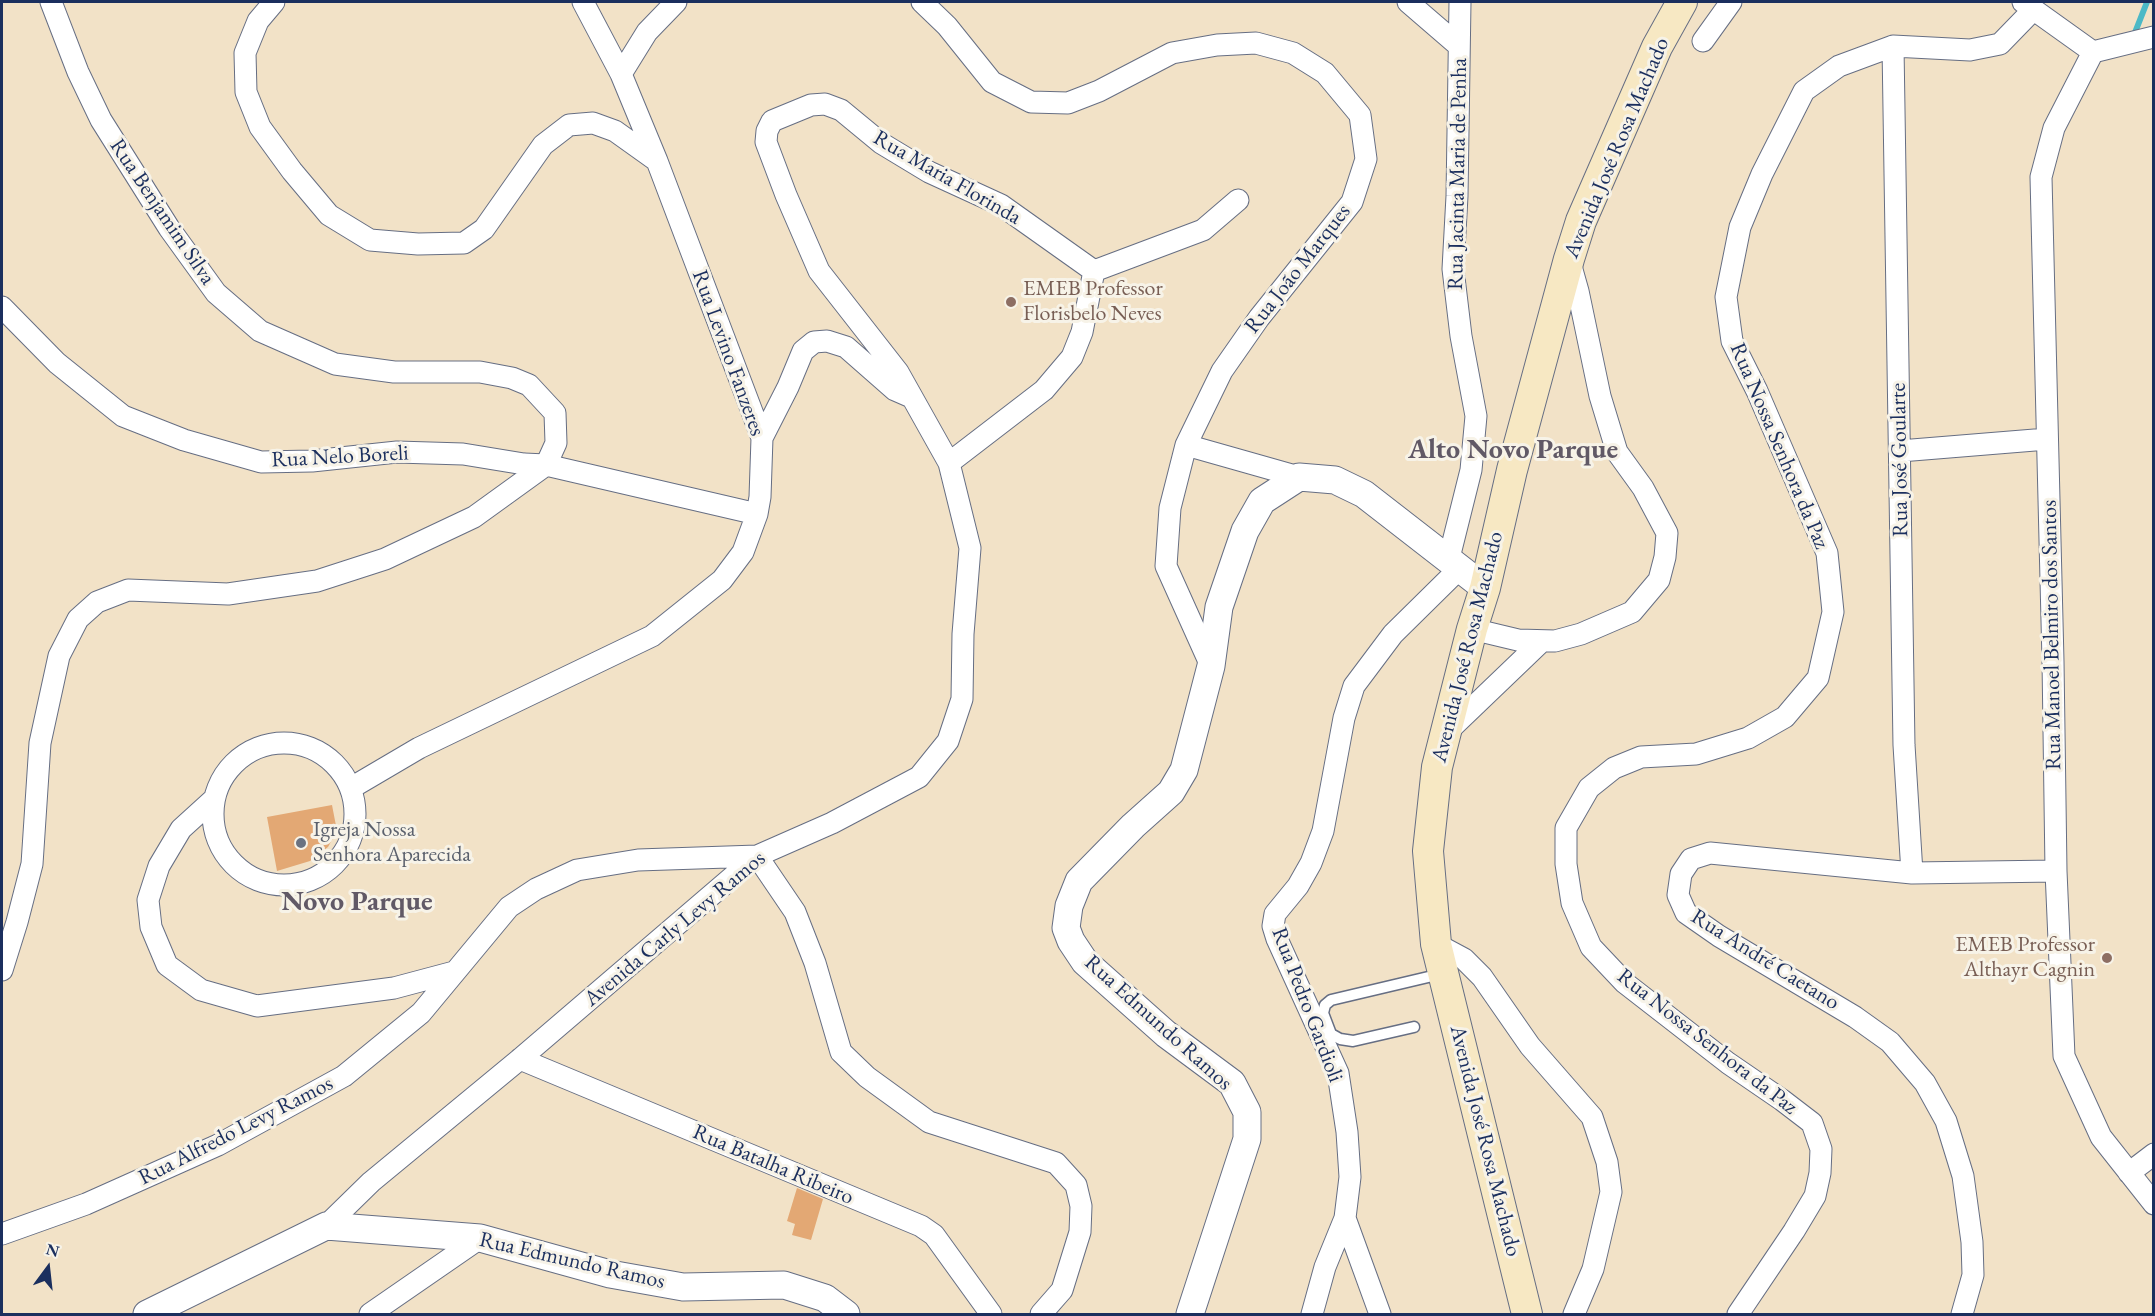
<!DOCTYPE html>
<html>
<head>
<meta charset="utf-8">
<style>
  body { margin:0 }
  #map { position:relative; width:2155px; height:1316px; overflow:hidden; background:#f2e2c7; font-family:"EB Garamond",serif }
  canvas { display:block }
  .frame { position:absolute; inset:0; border:3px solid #1b2f5e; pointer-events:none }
  .north { position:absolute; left:18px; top:1238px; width:60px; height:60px; -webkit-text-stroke:4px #f7f3e8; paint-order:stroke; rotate:15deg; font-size:16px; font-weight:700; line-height:24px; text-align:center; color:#1b2f5e }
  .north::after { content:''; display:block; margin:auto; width:21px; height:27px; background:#1b2f5e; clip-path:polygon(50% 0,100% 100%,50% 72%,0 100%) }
</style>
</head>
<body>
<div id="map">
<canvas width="2155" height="1316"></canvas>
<div class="frame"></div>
<div class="north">N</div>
</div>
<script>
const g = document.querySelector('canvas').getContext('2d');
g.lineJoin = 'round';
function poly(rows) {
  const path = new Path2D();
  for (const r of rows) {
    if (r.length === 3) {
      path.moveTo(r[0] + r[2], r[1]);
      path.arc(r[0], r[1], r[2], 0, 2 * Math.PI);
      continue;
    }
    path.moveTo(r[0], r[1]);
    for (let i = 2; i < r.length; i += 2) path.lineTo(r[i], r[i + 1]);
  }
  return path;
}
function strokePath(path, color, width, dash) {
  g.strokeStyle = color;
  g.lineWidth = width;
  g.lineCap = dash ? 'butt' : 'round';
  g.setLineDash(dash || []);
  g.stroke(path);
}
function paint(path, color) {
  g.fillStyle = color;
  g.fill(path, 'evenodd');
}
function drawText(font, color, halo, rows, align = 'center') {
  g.font = font + ' "EB Garamond",serif';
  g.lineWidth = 6;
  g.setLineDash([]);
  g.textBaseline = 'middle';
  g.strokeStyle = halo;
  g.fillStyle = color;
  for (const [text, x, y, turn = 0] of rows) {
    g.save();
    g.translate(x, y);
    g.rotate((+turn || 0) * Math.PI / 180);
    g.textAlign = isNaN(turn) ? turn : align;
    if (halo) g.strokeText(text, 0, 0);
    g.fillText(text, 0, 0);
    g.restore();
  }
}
strokePath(poly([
  [2134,35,2147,2]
]), '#4cb9c6', 6);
paint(poly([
  [332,805,337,831,328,847,310,861,277,871,267,817],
  [797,1188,823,1199,811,1240,792,1235,795,1224,787,1221]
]), '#e3a874');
const service = poly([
  [1414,1027,1353,1041,1340,1039,1331,1034,1323,1013,1325,1005,1331,1000,1441,974]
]);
const minor = poly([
  [51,2,78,72,101,120,169,228,216,293,260,331,335,364,394,372,480,372,512,378,529,385,555,413,556,443,546,465],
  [274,2,258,21,245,53,246,92,260,127,292,171,329,215,370,240,418,244,464,243,484,229,543,145,569,125,593,123,615,131,657,161],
  [922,2,947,26,992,82,1031,102,1068,103,1099,91,1172,53,1217,45,1256,43,1293,53,1325,73,1360,115,1366,159,1352,202,1259,318,1222,371,1186,445,1170,508,1166,566,1211,666],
  [1408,2,1459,46],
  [2023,2,2093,52],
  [1703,41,1731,2],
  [1893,46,1904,745,1912,873],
  [2093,52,2054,128,2041,177,2053,661,2056,871,2064,1056,2101,1137,2154,1204],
  [2093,52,2154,37],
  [621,74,647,32,676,2],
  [1094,271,1203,230,1238,200],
  [2,307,57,363,123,416,184,440,261,462,312,461,397,452,463,454,524,464,546,465,757,514],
  [762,438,788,387,803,351,814,342,827,341,846,347,895,390,911,397],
  [1186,445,1299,477],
  [1900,451,2047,439],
  [949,463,1044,390,1072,357,1082,332,1094,271],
  [1449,558,1471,470,1476,416,1461,336,1453,269,1457,196,1460,2],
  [1472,629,1518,640,1555,641,1581,634,1632,612,1659,580,1665,557,1667,533,1643,488,1617,452,1600,396,1578,291,1569,259],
  [1446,733,1542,641],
  [284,814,71],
  [351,788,419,748,652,636,722,580,743,552,757,514,760,497,762,438,657,161,621,74,583,2],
  [214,799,181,829,159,866,148,900,151,927,167,965,201,990,257,1006,394,988,454,972],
  [1436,944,1464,959,1482,977,1530,1046,1592,1117,1607,1162,1611,1192,1593,1269,1574,1314],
  [2,970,17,922,32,864,40,743,59,656,78,619,97,602,128,590,228,594,317,581,385,559,474,517,546,465],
  [520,1059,921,1226,934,1235,991,1314],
  [2129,1173,2154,1154],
  [1345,1218,1380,1314],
  [326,1226,371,1182,520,1059,757,856,832,823,919,777,948,741,962,699,963,634,970,548,949,463,898,372,819,271,786,195,766,142,767,131,772,121,811,105,825,104,841,110,881,143,929,172,1001,205,1094,271],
  [2,1234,86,1204,218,1145,344,1076,421,1013,509,907,536,889,577,870,638,860,757,856,795,912,815,963,841,1052,867,1077,929,1122,1056,1163,1076,1185,1081,1206,1080,1232,1062,1290,1041,1314],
  [370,1314,480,1238],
  [1312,1314,1325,1267,1345,1218,1350,1177,1347,1132,1338,1073,1277,939,1273,926,1275,914,1298,886,1311,863,1323,831,1344,718,1354,686,1393,634,1461,567],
  [1738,1314,1794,1231,1815,1196,1820,1173,1821,1149,1812,1123,1782,1100,1728,1063,1625,983,1591,947,1572,903,1566,864,1566,828,1589,788,1614,768,1641,757,1696,754,1748,738,1785,717,1818,678,1833,612,1827,553,1757,391,1732,341,1726,297,1740,227,1762,174,1804,91,1839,66,1893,46,1970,50,2000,44,2033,10],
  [1962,1314,1973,1275,1972,1242,1963,1176,1946,1121,1925,1083,1890,1042,1855,1017,1719,936,1686,913,1678,895,1681,874,1691,859,1710,853,1912,873,2056,871]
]);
const tertiary = poly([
  [147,1314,326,1226,480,1238,610,1274,683,1287,784,1285,825,1298,846,1314],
  [1190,1314,1247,1139,1247,1112,1232,1083,1166,1034,1085,962,1071,941,1066,928,1069,906,1079,881,1133,826,1171,792,1184,770,1211,666,1219,607,1245,531,1262,501,1299,477,1335,480,1364,494,1485,588]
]);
const secondary = poly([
  [1527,1314,1436,944,1428,851,1437,767,1472,629,1485,588,1512,470,1569,259,1581,221,1657,47,1682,2]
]);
strokePath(service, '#666e83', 13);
strokePath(minor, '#666e83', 23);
strokePath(tertiary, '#666e83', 29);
strokePath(secondary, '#666e83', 32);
strokePath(service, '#fff', 10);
strokePath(minor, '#fff', 21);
strokePath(tertiary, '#fff', 27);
strokePath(secondary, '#f7e8c3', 30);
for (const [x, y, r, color] of [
  [1011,302,6,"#8d6e63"],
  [301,843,6,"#6b7280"],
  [2107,958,6,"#8d6e63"]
]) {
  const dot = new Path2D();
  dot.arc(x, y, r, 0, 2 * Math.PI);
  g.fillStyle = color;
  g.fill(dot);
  strokePath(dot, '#f7f3e8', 2);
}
drawText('22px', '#1b2f5e', '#f7f3e8', [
  ["Avenida José Rosa Machado",1617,148,-67],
  ["Rua Jacinta Maria de Penha",1458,174,-89],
  ["Rua Maria Florinda",947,178,30],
  ["Rua Benjamim Silva",162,212,56],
  ["Rua João Marques",1298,269,-52],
  ["Rua Levino Fanzeres",728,353,70],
  ["Rua Nossa Senhora da Paz",1779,446,67],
  ["Rua Nelo Boreli",340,457,-3],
  ["Rua José Goularte",1900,460,-91],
  ["Rua Manoel Belmiro dos Santos",2052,635,-91],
  ["Avenida José Rosa Machado",1468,647,-76],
  ["Avenida Carly Levy Ramos",675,929,-40],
  ["Rua André Caetano",1765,960,32],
  ["Rua Pedro Gardioli",1307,1005,69],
  ["Rua Edmundo Ramos",1158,1023,42],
  ["Rua Nossa Senhora da Paz",1707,1042,38],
  ["Rua Alfredo Levy Ramos",236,1131,-27],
  ["Avenida José Rosa Machado",1485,1141,76],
  ["Rua Batalha Ribeiro",773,1165,23],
  ["Rua Edmundo Ramos",572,1261,13]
]);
drawText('22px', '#785e54', '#f7f3e8', [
  ["EMEB Professor",1023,289],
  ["Florisbelo Neves",1023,314],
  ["EMEB Professor",2095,945,"right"],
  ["Althayr Cagnin",2095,970,"right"]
], 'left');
drawText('22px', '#5b616d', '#f7f3e8', [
  ["Igreja Nossa",313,830],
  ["Senhora Aparecida",313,855]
], 'left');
drawText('bold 28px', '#615966', '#f7f3e8', [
  ["Alto Novo Parque",1513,450],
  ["Novo Parque",357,902]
]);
</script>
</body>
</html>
